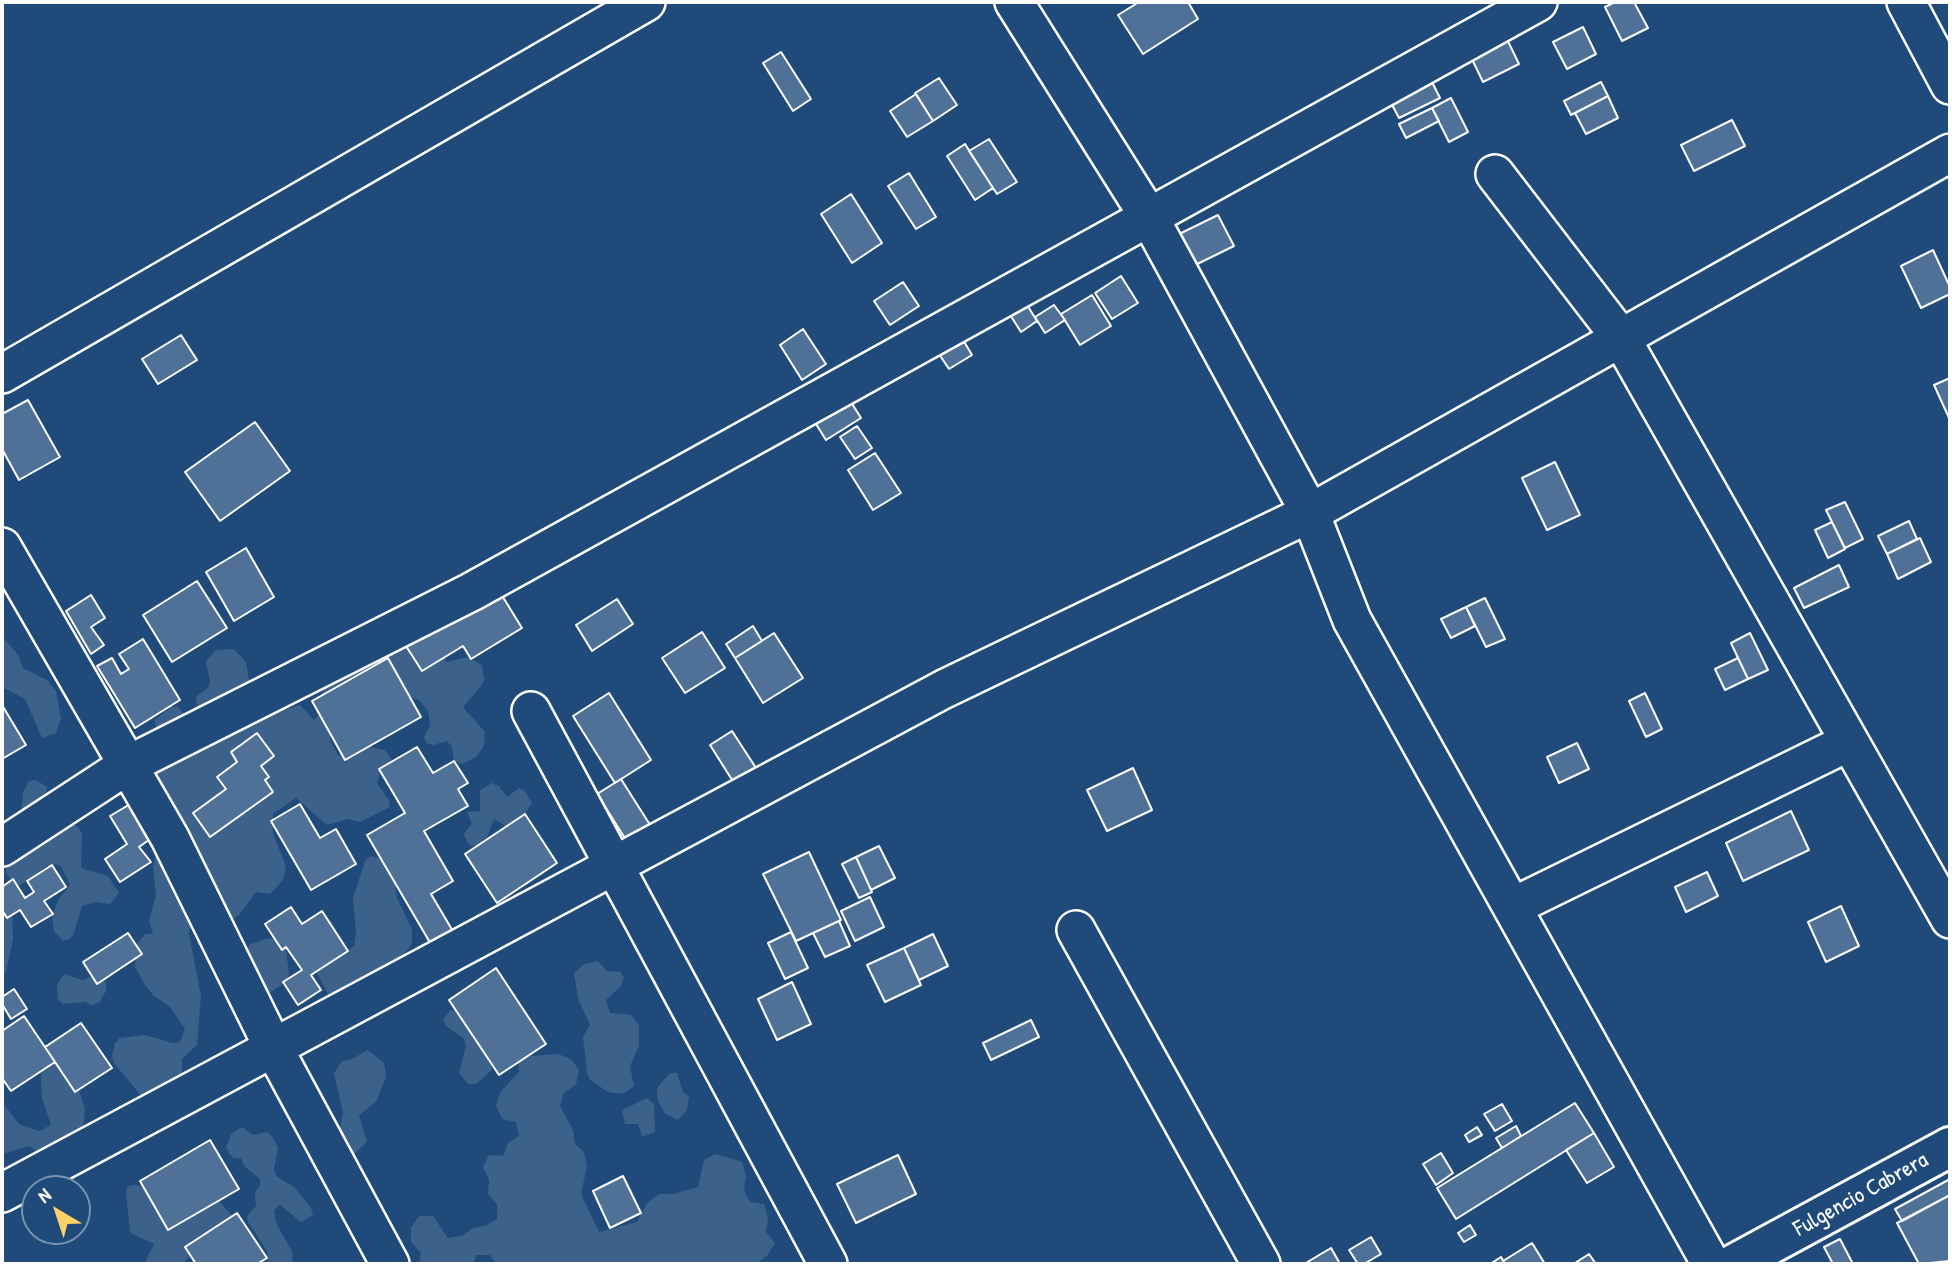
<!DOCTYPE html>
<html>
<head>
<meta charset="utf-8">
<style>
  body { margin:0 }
  #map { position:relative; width:1952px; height:1266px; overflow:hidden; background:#1f4a7a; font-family:"Patrick Hand",sans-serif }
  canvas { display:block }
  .frame { position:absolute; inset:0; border:4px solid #fff; pointer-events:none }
  .north { position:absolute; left:21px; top:1175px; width:70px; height:70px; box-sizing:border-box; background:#1f4a7a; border:2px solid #7992af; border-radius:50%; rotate:321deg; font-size:19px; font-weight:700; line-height:28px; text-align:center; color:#fff }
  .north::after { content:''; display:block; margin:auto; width:24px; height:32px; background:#ffd166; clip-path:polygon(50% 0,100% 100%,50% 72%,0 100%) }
</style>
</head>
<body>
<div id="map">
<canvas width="1952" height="1266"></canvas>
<div class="frame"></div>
<div class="north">N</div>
</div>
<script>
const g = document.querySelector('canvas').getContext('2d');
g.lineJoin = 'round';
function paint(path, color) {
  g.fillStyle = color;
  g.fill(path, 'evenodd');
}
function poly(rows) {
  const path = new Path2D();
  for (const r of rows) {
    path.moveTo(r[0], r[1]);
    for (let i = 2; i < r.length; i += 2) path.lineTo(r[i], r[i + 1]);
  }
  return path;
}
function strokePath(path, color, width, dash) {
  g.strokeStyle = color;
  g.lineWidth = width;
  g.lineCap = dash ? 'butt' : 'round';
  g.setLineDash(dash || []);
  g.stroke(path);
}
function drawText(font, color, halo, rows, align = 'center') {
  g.font = font + ' "Patrick Hand",sans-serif';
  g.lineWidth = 6;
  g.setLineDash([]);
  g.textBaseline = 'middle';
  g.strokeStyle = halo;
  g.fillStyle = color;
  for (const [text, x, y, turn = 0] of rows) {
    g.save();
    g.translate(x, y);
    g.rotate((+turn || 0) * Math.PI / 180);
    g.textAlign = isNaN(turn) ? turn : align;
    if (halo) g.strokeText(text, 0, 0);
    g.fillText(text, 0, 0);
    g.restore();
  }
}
paint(poly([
  [407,634,411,648,443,657,447,662,467,657,482,665,484,680,481,686,463,707,485,732,484,746,476,757,462,764,454,761,452,747,447,741,433,745,426,743,424,737,430,725,428,711,419,700,398,693,388,658,382,654],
  [2,636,18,655,23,668,47,680,56,691,61,719,56,733,42,738,25,699,2,687],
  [234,649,246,662,250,685,260,708,274,713,300,705,314,720,319,715,318,701,331,674,363,667,368,672,328,728,331,742,338,755,345,756,370,747,384,750,389,755,392,761,381,770,377,783,389,800,390,807,360,822,348,819,327,825,296,798,273,814,273,834,286,866,283,880,270,894,256,892,240,914,229,922,191,921,189,934,201,996,197,1045,182,1059,182,1080,143,1098,114,1063,112,1056,115,1043,120,1038,145,1035,173,1043,180,1042,185,1029,170,1007,153,995,145,985,135,967,136,945,145,934,153,934,149,921,156,895,153,867,156,853,161,848,151,781,157,735,155,720,171,707,178,706,186,717,197,711,196,697,208,688,210,682,206,661,216,650],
  [36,780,47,787,43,809,78,827,82,833,81,868,108,876,119,893,110,904,96,902,82,906,74,933,70,939,63,941,54,931,52,917,58,900,70,885,61,866,55,864,45,867,21,885,14,884,6,873,7,859,21,814,23,793,29,781],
  [492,783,499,786,507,797,519,788,525,791,532,803,524,816,507,827,494,819,487,837,477,845,470,846,463,834,472,824,467,812,480,811,480,790],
  [370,856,384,859,394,876,397,898,412,929,412,943,396,968,330,998,317,973,354,946,356,933,353,898,365,861],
  [2,903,12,911,13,939,6,972,2,976],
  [268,938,275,939,286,947,289,976,286,982,268,994,262,990,257,970,247,953,249,945],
  [598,961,607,971,621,972,624,978,621,986,606,1000,610,1013,631,1015,639,1025,639,1046,630,1066,634,1086,623,1094,608,1092,590,1080,587,1073,583,1037,590,1025,578,999,574,973,584,964],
  [64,974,83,980,96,974,106,983,106,991,99,1003,91,1005,85,1002,63,1004,58,999,57,985],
  [450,1010,458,1011,470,1025,490,1064,492,1070,476,1084,468,1084,459,1073,466,1046,464,1039,446,1026,443,1020],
  [368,1050,384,1063,386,1077,376,1102,359,1115,367,1142,352,1156,339,1134,343,1113,334,1073,342,1061,350,1060],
  [558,1054,571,1059,579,1070,576,1084,564,1093,560,1106,573,1130,575,1144,584,1152,587,1166,581,1194,599,1232,637,1222,648,1202,659,1194,673,1194,698,1187,704,1160,716,1154,742,1162,746,1176,744,1190,750,1202,764,1204,768,1218,766,1232,775,1243,767,1256,756,1264,496,1264,490,1255,476,1255,474,1264,419,1264,421,1253,411,1242,411,1228,419,1216,433,1216,448,1238,462,1236,473,1228,485,1226,497,1219,497,1204,488,1194,489,1180,483,1167,489,1155,503,1156,508,1143,519,1136,516,1122,502,1119,496,1105,501,1091,519,1072,518,1062,530,1056],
  [55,1062,78,1088,85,1108,83,1130,40,1156,30,1146,2,1154,2,1102,19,1124,39,1131,51,1125,42,1098,41,1077,42,1070],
  [670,1073,677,1073,683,1092,689,1096,687,1110,678,1120,665,1114,658,1101,657,1088],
  [647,1098,654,1104,655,1132,642,1137,638,1124,625,1124,622,1110],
  [242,1127,253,1135,267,1132,272,1136,278,1148,274,1169,276,1176,294,1187,311,1208,313,1215,301,1222,280,1205,274,1210,276,1223,293,1253,292,1264,268,1264,267,1251,248,1222,247,1215,256,1206,255,1192,260,1186,260,1179,244,1166,241,1158,234,1158,229,1154,226,1147,231,1134],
  [135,1185,199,1200,219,1201,232,1216,182,1264,144,1264,154,1244,130,1233,126,1192,128,1186]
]), '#3c618b');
const building = poly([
  [1139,2,1188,2,1198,19,1143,54,1118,15,1139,2],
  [1615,2,1634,2,1648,28,1622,41,1605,7,1615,2],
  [1583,27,1596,54,1567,69,1553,42,1583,27],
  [1504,33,1519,64,1483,82,1468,51,1504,33],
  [781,52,811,99,793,111,763,63,781,52],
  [1429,76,1440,98,1399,118,1388,97,1429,76],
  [939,78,957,105,933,121,915,93,939,78],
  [1601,82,1608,96,1571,115,1564,101,1601,82],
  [916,94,933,121,907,137,890,111,916,94],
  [1608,96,1618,118,1586,134,1575,113,1608,96],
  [1451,98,1468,132,1449,142,1432,108,1451,98],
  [1432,108,1439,121,1406,138,1399,124,1432,108],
  [1732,120,1745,146,1694,171,1681,145,1732,120],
  [989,139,1017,182,997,194,969,151,989,139],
  [965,144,993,188,975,200,947,156,965,144],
  [909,173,936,217,916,229,888,186,909,173],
  [851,194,882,243,852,263,821,214,851,194],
  [1218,215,1234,246,1183,271,1167,240,1218,215],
  [1933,250,1950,287,1950,294,1921,308,1901,266,1933,250],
  [1121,276,1138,303,1112,319,1095,293,1121,276],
  [903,282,919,306,890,325,874,301,903,282],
  [1092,295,1111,326,1080,345,1061,314,1092,295],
  [1024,300,1037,321,1021,332,1007,310,1024,300],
  [1054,305,1065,320,1045,333,1035,317,1054,305],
  [803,329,826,364,802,380,780,345,803,329],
  [959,333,972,355,949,369,935,348,959,333],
  [181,335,197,360,158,384,142,359,181,335],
  [1950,378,1950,420,1934,385,1950,378],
  [846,394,861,418,826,440,811,416,846,394],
  [28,400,60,457,19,480,2,449,2,414,28,400],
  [255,422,290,471,220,521,185,472,255,422],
  [857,426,872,448,855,459,840,437,857,426],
  [875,453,901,493,873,510,848,470,875,453],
  [1555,462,1580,515,1547,530,1522,478,1555,462],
  [1845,502,1863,539,1845,548,1826,510,1845,502],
  [1909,521,1917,539,1887,554,1878,536,1909,521],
  [1832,522,1845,549,1828,558,1815,530,1832,522],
  [1920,538,1931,562,1898,579,1887,554,1920,538],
  [246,548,274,597,234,621,206,572,246,548],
  [1839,565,1849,587,1804,608,1794,588,1839,565],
  [197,581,227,628,172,662,143,615,197,581],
  [498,589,522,628,471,659,463,646,422,671,406,646,498,589],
  [91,595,105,618,91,627,104,645,91,654,66,611,91,595],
  [1485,598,1505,639,1486,647,1466,607,1485,598],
  [617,599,633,624,592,651,576,625,617,599],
  [1466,607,1475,626,1451,638,1441,619,1466,607],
  [753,626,762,641,735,658,726,644,753,626],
  [702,632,725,668,685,693,662,658,702,632],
  [774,633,803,678,763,703,735,658,774,633],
  [1750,633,1768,670,1748,679,1731,643,1750,633],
  [143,639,180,700,135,728,97,666,112,658,121,674,129,669,119,654,143,639],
  [388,658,421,717,345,760,312,701,388,658],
  [1738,658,1748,679,1725,690,1715,669,1738,658],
  [609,693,651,760,615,783,573,716,609,693],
  [1645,693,1662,729,1646,737,1629,701,1645,693],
  [2,705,26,745,2,759,2,705],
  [732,731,756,768,734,783,710,745,732,731],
  [257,733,274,756,261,766,269,777,265,780,273,792,210,837,193,813,226,789,217,777,237,762,231,752,257,733],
  [1577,743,1589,769,1559,783,1547,757,1577,743],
  [417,747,433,773,454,761,468,783,458,789,468,806,424,831,453,881,431,894,454,933,432,946,367,835,405,813,379,769,417,747],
  [1133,768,1152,810,1107,831,1087,790,1133,768],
  [621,779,652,828,628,843,597,794,621,779],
  [137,800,160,832,139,847,151,862,120,882,105,859,127,844,110,816,137,800],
  [300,804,320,838,336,829,356,864,311,890,271,821,300,804],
  [1791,811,1809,850,1743,881,1726,843,1791,811],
  [525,814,557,863,497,903,465,854,525,814],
  [879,846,895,878,871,890,856,857,879,846],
  [809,852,841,920,796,941,763,874,809,852],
  [856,857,872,892,859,898,842,864,856,857],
  [52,865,66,887,44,901,53,914,31,927,20,910,7,918,2,910,2,887,13,879,25,898,34,892,27,881,52,865],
  [1707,872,1718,896,1686,912,1675,887,1707,872],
  [870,897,884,927,855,941,841,911,870,897],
  [1841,906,1859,946,1826,962,1808,922,1841,906],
  [291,907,302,924,322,911,348,951,311,975,321,990,298,1005,283,982,302,970,286,947,282,950,265,924,291,907],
  [839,921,850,946,825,957,813,933,839,921],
  [791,932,808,968,785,979,768,943,791,932],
  [128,933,142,954,97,984,83,962,128,933],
  [933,934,948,966,919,980,904,948,933,934],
  [904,948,921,985,885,1002,867,965,904,948],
  [496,968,546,1044,499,1075,449,1000,496,968],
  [792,982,811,1024,777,1040,758,999,792,982],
  [14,989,27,1009,11,1019,2,1004,2,997,14,989],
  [24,1016,55,1062,11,1091,2,1078,2,1031,24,1016],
  [1031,1020,1039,1037,991,1060,983,1043,1031,1020],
  [81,1023,112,1068,75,1092,45,1047,81,1023],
  [1575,1103,1594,1133,1456,1219,1437,1188,1575,1103],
  [1502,1104,1512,1121,1495,1131,1484,1114,1502,1104],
  [1516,1126,1521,1136,1502,1148,1496,1138,1516,1126],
  [1477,1127,1482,1135,1469,1142,1465,1135,1477,1127],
  [1594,1133,1614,1167,1587,1183,1566,1150,1594,1133],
  [210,1140,239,1189,168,1230,140,1181,210,1140],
  [1441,1153,1453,1173,1436,1185,1423,1164,1441,1153],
  [898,1155,916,1194,856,1223,837,1184,898,1155],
  [623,1176,641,1213,610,1228,593,1191,623,1176],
  [1950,1179,1950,1195,1902,1221,1895,1209,1950,1179],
  [1950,1195,1950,1261,1919,1264,1897,1223,1950,1195],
  [237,1213,267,1258,257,1264,196,1264,185,1247,237,1213],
  [1470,1225,1476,1235,1464,1242,1458,1233,1470,1225],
  [1371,1237,1381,1254,1364,1264,1358,1264,1349,1250,1371,1237],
  [1840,1239,1853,1264,1833,1264,1824,1247,1840,1239],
  [1532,1243,1545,1264,1505,1264,1503,1261,1532,1243],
  [1331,1248,1339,1262,1336,1264,1304,1264,1331,1248],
  [1589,1254,1596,1264,1576,1264,1575,1263,1589,1254],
  [1501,1257,1505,1264,1490,1264,1501,1257]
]);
paint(building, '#507197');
strokePath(building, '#fff', 2);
const street = poly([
  [1014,2,1149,217,1310,513,1352,620,1711,1264],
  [1906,2,1950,85],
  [1495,174,1621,338,1950,919],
  [2,374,646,2],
  [2,547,170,838,273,1047,390,1264],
  [531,711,828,1264],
  [2,847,126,766,471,592,1538,2],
  [1512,907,1849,742],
  [1076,930,1261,1264],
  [2,1193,944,689,1310,513,1950,153]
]);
const secondary = poly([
  [1734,1264,1950,1147]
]);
strokePath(street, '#fff', 42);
strokePath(secondary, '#fff', 44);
strokePath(street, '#1f4a7a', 37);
strokePath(secondary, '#1f4a7a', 38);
drawText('23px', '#fff', '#1f4a7a', [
  ["Fulgencio Cabrera",1861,1195,-29]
]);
</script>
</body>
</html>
